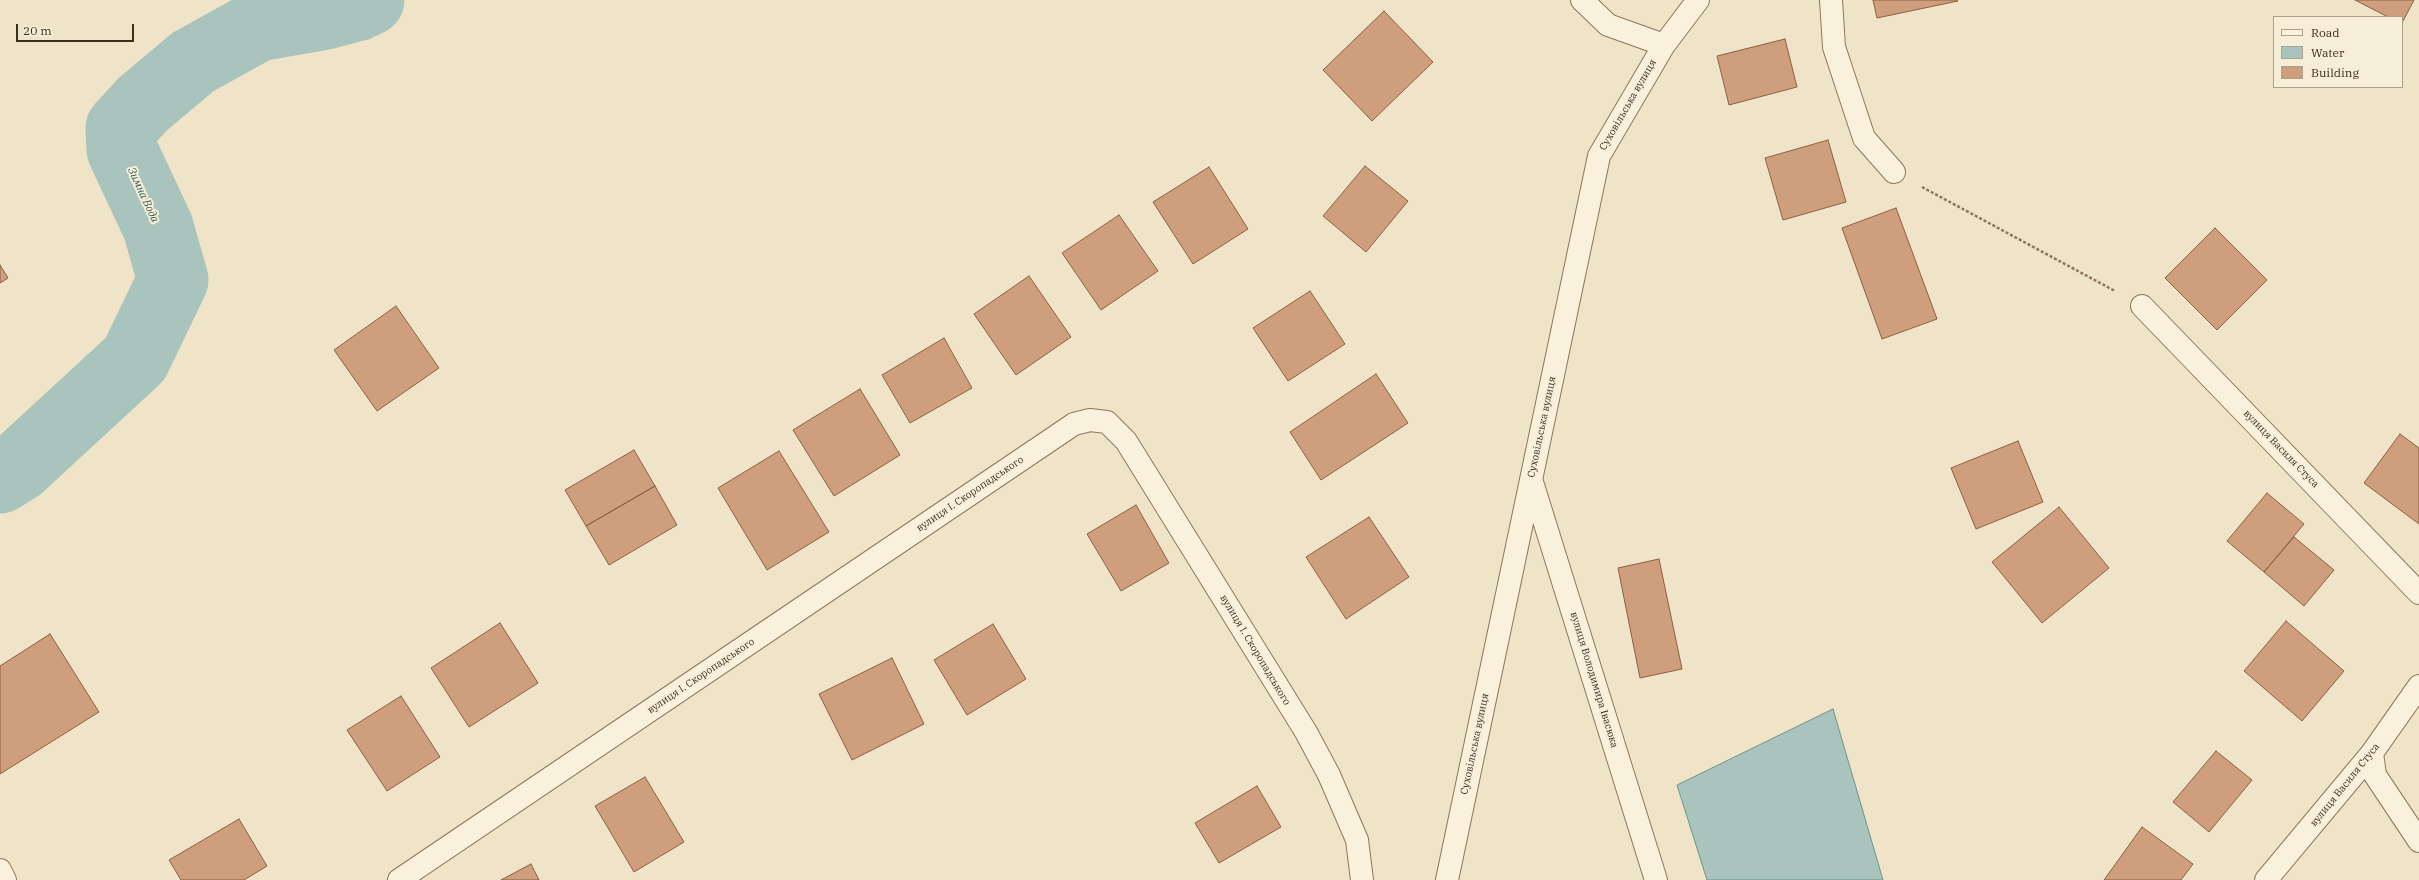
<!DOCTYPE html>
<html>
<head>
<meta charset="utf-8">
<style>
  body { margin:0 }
  #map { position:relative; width:2419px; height:880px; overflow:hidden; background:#f0e4c8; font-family:"IBM Plex Serif",serif }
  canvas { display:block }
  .legend { position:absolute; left:2273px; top:16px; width:130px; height:72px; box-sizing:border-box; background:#f7eed8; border:1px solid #ada18e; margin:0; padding:5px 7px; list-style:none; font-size:12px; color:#3d2e20 }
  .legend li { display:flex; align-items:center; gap:8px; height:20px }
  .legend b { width:20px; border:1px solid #ada18e }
  .scale { position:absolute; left:16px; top:24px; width:118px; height:18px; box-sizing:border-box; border:2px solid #3d2e20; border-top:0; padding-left:5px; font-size:12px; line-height:14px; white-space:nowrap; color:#3d2e20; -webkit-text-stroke:3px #f7eed8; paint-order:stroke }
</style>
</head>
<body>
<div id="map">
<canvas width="2419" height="880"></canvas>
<ul class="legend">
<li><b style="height:5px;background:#faf1dc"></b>Road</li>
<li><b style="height:11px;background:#a9c4bc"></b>Water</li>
<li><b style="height:11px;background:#cf9f7d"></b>Building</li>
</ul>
<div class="scale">20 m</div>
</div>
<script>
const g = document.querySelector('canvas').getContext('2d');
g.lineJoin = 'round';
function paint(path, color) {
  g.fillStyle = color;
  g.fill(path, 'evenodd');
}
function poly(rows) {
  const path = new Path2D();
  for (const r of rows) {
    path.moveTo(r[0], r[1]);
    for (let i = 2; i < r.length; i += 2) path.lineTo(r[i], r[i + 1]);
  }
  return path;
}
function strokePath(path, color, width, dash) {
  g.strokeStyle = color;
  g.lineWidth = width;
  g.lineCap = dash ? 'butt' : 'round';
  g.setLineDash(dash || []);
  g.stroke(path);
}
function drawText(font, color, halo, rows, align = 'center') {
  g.font = font + ' "IBM Plex Serif",serif';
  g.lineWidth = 4;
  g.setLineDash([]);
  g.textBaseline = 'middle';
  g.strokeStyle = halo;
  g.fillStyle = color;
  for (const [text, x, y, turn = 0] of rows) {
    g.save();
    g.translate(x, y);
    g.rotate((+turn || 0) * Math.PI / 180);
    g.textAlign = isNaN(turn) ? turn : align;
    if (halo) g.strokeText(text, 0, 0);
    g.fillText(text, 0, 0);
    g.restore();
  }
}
const water = poly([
  [1833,709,1883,880,1707,880,1677,785,1833,709]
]);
paint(water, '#a9c4bc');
strokePath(water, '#6f938a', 1);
strokePath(poly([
  [0,478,19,466,135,359,173,280,158,227,122,150,121,128,143,104,193,62,258,26,326,14,356,6,369,0]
]), '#a9c4bc', 71);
const building = poly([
  [1873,0,1957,0,1958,1,1877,18,1873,0],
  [2355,0,2414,0,2402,23,2402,17,2388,17,2355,0],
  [1384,11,1433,62,1372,121,1323,70,1384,11],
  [1785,39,1797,87,1729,105,1717,56,1785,39],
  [1828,140,1846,202,1783,220,1765,158,1828,140],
  [1365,166,1408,201,1366,252,1323,216,1365,166],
  [1209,167,1248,229,1193,264,1153,202,1209,167],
  [1896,208,1937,319,1882,339,1842,228,1896,208],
  [1119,215,1158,271,1101,310,1062,253,1119,215],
  [2215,228,2267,280,2217,330,2165,278,2215,228],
  [0,265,8,278,0,283,0,265],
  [1029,276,1071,337,1016,375,974,314,1029,276],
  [1310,291,1345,344,1288,381,1253,328,1310,291],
  [396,306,439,368,377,411,334,350,396,306],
  [944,338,972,388,910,423,882,375,944,338],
  [1376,374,1408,423,1321,480,1290,432,1376,374],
  [860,389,900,455,834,496,793,430,860,389],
  [2400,434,2419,448,2419,524,2364,483,2400,434],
  [2018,441,2043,502,1976,529,1951,468,2018,441],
  [634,450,655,486,586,526,565,490,634,450],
  [779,451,829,532,767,570,718,488,779,451],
  [655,486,677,525,609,565,586,526,655,486],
  [2267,493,2304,524,2264,572,2227,541,2267,493],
  [1136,505,1169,563,1121,591,1087,534,1136,505],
  [2059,507,2109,568,2042,623,1992,562,2059,507],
  [1369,517,1409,577,1346,619,1306,557,1369,517],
  [2294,537,2334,570,2304,606,2264,572,2294,537],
  [1659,559,1682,669,1640,678,1618,568,1659,559],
  [2286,621,2344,671,2302,721,2244,671,2286,621],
  [500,623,538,683,469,727,431,668,500,623],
  [993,624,1026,679,967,715,934,660,993,624],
  [50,634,99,712,0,774,0,666,50,634],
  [892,658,924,724,852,760,819,694,892,658],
  [401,696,440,757,387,791,347,730,401,696],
  [2216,751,2252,780,2209,832,2173,802,2216,751],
  [645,777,684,842,634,872,595,806,645,777],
  [1257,786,1281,827,1219,863,1195,823,1257,786],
  [239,819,267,866,244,880,181,880,169,860,239,819],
  [2142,827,2193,864,2181,880,2104,880,2142,827],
  [531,864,539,880,501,880,531,864]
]);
paint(building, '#cf9f7d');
strokePath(building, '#8d5f41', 1);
const minor = poly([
  [1582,0,1608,25,1664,45],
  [1831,0,1834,47,1864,138,1894,172],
  [2142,306,2419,593],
  [1532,482,1656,880],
  [2372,753,2375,775,2419,841],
  [0,870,5,880],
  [399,880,1074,424,1090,420,1107,422,1126,441,1306,732,1329,775,1357,840,1362,880],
  [1447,880,1599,156,1664,45,1698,0],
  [2266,880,2372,753,2419,686]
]);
strokePath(minor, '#8d765c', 24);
strokePath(poly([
  [1922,187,2115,291]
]), '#8d765c', 2.5, [3, 2]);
strokePath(minor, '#faf1dc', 22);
drawText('10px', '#3d2e20', '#f7eed8', [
  ["Суховільська вулиця",1628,105,-60],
  ["Суховільська вулиця",1542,427,-78],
  ["вулиця Василя Стуса",2281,449,46],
  ["вулиця І. Скоропадського",970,494,-34],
  ["вулиця І. Скоропадського",1255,650,59],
  ["вулиця І. Скоропадського",701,676,-34],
  ["вулиця Володимира Івасюка",1594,680,73],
  ["Суховільська вулиця",1475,744,-78],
  ["вулиця Василя Стуса",2345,785,-51]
]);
drawText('italic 11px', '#2f5d5a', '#f7eed8', [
  ["Зимна Вода",143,195,65]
]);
</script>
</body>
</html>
